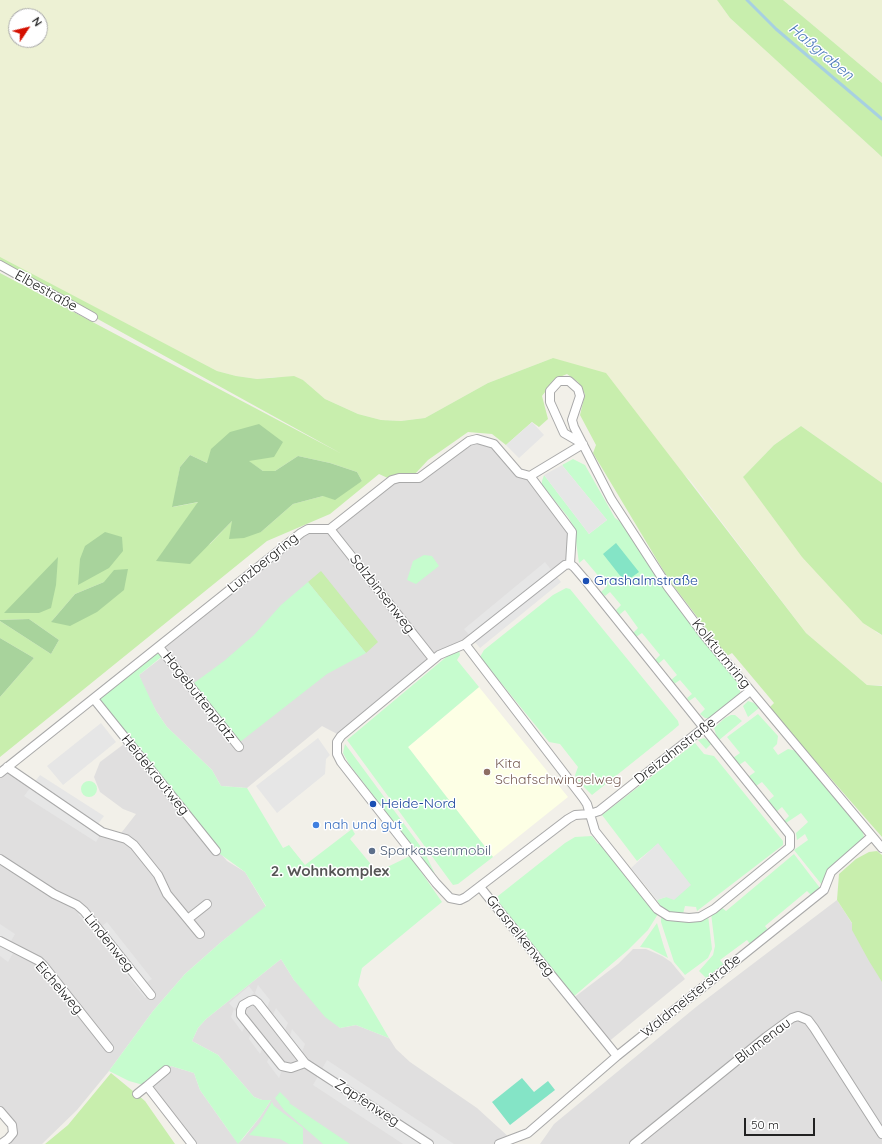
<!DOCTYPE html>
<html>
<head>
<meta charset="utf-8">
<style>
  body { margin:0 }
  #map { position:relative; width:882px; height:1144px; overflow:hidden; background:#f2f0e9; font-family:Quicksand,sans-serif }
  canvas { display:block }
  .north { position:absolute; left:8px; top:8px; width:40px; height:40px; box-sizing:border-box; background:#fff; border:1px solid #a7a7a7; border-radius:50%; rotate:55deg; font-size:11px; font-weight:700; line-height:16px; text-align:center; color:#222 }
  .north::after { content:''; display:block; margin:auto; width:14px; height:18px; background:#d41000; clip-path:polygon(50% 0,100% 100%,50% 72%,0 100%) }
  .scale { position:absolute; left:744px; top:1118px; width:71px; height:18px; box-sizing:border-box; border:2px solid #222; border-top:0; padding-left:5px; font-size:12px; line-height:14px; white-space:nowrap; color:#222; -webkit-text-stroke:3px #fff; paint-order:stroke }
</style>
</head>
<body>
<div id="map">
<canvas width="882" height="1144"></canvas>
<div class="north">N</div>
<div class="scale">50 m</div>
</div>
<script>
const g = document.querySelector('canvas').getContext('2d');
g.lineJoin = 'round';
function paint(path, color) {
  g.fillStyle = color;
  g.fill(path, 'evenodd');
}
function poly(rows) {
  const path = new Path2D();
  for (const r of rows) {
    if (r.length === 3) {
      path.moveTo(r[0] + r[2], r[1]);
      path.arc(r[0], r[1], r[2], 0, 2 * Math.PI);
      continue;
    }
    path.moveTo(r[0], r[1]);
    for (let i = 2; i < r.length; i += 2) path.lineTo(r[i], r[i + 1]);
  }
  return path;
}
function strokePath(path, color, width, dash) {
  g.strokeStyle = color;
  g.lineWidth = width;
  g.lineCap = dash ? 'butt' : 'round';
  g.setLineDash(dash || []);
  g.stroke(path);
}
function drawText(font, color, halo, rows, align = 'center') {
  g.font = font + ' Quicksand,sans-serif';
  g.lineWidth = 3;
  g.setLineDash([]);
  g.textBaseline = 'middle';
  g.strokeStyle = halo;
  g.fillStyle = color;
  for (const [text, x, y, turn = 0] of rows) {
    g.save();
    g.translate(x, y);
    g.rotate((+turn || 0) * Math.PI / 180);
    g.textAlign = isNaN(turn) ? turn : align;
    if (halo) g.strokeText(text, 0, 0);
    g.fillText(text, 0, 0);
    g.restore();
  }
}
paint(poly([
  [485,440,515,468,530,476,568,524,570,564,455,647,341,736,322,726,247,788,221,786,212,770,167,727,156,711,143,686,139,675,165,655,159,647,301,533,325,530,388,483,414,479,461,447],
  [128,741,227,861,245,872,266,907,220,943,185,974,153,1011,109,1071,77,1110,42,1144,1,1144,13,1132,0,1111,0,773,7,767,102,832,118,837,136,814,123,809,100,792,94,777,100,762],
  [837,900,882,970,882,1144,540,1144,554,1124,696,1007],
  [633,949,646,949,662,956,671,962,685,979,607,1043,572,999,618,964],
  [281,959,294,980,340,1028,356,1025,389,1038,396,1049,410,1062,477,1108,511,1139,499,1144,192,1144,147,1086,171,1066,194,1073,200,1090,226,1127,238,1143,242,1140,260,1117,271,1100,262,1100,254,1097,218,1055,192,1041,198,1028,206,1019]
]), '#e0dfdf');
paint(poly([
  [479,687,568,797,493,857,408,747]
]), '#fdffe5');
paint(poly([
  [0,0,717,0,730,18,882,157,882,483,801,426,774,445,743,477,877,633,882,635,882,685,867,685,806,633,690,480,553,358,488,383,425,418,401,421,381,420,358,414,325,399,303,380,274,377,257,379,236,376,217,371,0,258],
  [16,16,40,16,40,40,16,40],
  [783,0,882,0,882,83]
]), '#edf1d4');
paint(poly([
  [717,0,783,0,882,83,882,157,730,18],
  [0,257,217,371,236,376,257,379,294,376,303,380,325,399,358,414,381,420,401,421,425,418,488,383,553,358,606,373,806,633,867,685,882,686,882,837,769,708,774,703,732,653,727,656,669,580,593,453,596,445,580,415,585,394,578,382,567,374,555,379,542,396,548,419,539,427,532,422,506,445,492,434,468,432,428,460,415,474,399,474,392,480,379,474,330,514,267,541,0,757,0,697,34,658,0,638,0,621,51,654,59,640,29,619,0,620,0,273,342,454,0,265],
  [190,455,207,463,248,461,263,471,275,471,298,456,330,463,357,472,362,481,323,496,293,504,261,532,232,521,210,544,157,561,199,502,173,507,180,467],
  [104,582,51,622,75,594],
  [801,426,882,483,882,635,863,623,802,557,743,477,774,445],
  [321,571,378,642,366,653,308,582],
  [877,851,882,855,882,982,869,961,852,930,852,923,837,900,839,874,856,859,869,852],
  [111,1073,145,1101,175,1144,45,1144,68,1125]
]), '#c8eead');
paint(poly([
  [259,424,283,442,274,457,249,461,263,471,275,471,298,456,330,463,357,472,362,481,335,500,323,496,293,504,261,532,244,538,229,539,232,521,190,564,156,561,198,502,172,507,180,467,190,455,207,463,211,449,230,432],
  [105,532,122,537,123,551,109,568,78,585,80,559,85,546],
  [58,557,56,585,51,608,39,613,4,613],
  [128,569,124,590,97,612,70,626,51,622,75,594,104,582,114,570],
  [29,619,59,640,51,654,0,621,0,620],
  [0,638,34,658,0,697]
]), '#a8d39c');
paint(poly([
  [573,459,585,465,615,518,624,524,657,577,740,686,740,693,737,696,711,718,705,718,700,714,705,709,695,697,689,701,687,698,692,694,680,680,674,684,671,680,677,675,664,659,658,664,655,660,660,655,642,633,636,637,633,633,638,628,625,610,619,615,616,610,621,605,610,592,605,596,601,592,607,586,584,559,579,563,574,527,568,517,542,485,542,481,544,475,589,534,607,520,562,465],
  [424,555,432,556,439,566,416,584,407,580,413,561],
  [308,582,366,653,327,674,240,742,194,683,224,661,254,635,281,605],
  [566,588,570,589,678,721,679,725,672,731,592,795,577,780,575,775,578,767,560,744,549,742,480,657,484,650,553,595],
  [159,647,165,654,139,675,156,711,167,727,212,770,221,786,247,788,283,848,289,845,305,865,352,829,355,834,350,839,374,868,379,871,410,856,442,902,362,968,358,985,389,1038,356,1025,340,1028,325,1017,294,980,281,959,206,1019,198,1028,192,1041,218,1055,254,1097,262,1100,271,1100,260,1117,238,1144,200,1090,194,1073,171,1066,147,1086,129,1081,109,1071,153,1011,185,974,220,943,266,906,245,872,216,851,94,699],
  [459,650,460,655,457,660,479,687,408,747,493,857,458,884,453,885,347,740,451,653],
  [748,701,754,703,759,708,748,717,743,706],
  [758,714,778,736,777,744,773,748,778,755,788,749,797,751,862,828,864,837,822,885,794,850,808,840,805,834,797,840,796,833,808,822,801,813,786,823,784,821,789,816,782,807,776,812,768,801,774,796,762,782,756,786,748,777,755,772,745,761,739,765,733,758,740,753,727,737],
  [731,715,735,715,742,721,718,741,714,728,725,718],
  [704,738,712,743,706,749,698,740],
  [695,743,704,754,714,756,783,841,783,845,697,911,696,907,685,906,683,914,667,912,661,907,657,900,666,897,658,844,637,861,602,815],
  [345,744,424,851,435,874,426,864,349,764,343,753],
  [89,789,8],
  [592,836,598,844,601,843,658,914,648,930,628,950,573,997,497,900,498,896,565,843,575,837],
  [794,854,820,888,811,895,807,891,765,926,768,930,750,944,747,940,720,960,724,965,707,979,699,971,713,955,715,946,711,913,721,907,726,911],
  [708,915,712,949,708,958,685,975,674,962,661,922,661,917,682,921],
  [657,923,664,947,668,958,649,948,640,947],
  [280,1092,290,1102,289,1103,350,1144,323,1144,284,1110,275,1098],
  [272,1102,274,1106,303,1128,303,1144,289,1144,280,1139,249,1135,259,1124]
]), '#c6fcce');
paint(poly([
  [616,543,639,572,625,582,603,554],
  [522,1078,534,1092,548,1081,555,1090,510,1125,492,1102]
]), '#84e4c6');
paint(poly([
  [532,422,544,435,519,458,506,445],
  [562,465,607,520,589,534,544,475],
  [545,562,561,582,480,648,464,629],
  [101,723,116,742,63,785,47,766],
  [318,738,330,755,326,759,325,774,277,813,256,786],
  [40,775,104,816,98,824,104,828,96,842,24,796],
  [658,843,691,885,674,900,666,897,657,900,631,868],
  [81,912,148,996,145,998,78,914],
  [107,922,152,979,146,983,102,926],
  [0,924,15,934,10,943,16,948,8,962,0,956],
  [258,985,270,1000,267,1008,255,993],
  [249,986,254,993,234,1009,246,1024,242,1032,231,1017,234,1009,229,1003],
  [276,1008,288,1023,285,1030,273,1015],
  [292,1029,305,1044,302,1052,290,1036],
  [251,1032,263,1047,260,1054,249,1039],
  [270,1055,282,1070,279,1078,267,1062],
  [327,1060,454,1144,403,1144,313,1085]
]), '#e6e6e6');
strokePath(poly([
  [747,0,776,29,882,119]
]), '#a7d0e1', 3);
const minor = poly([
  [0,265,93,317],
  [583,444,564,433,550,402,550,391,559,381,569,381,578,389,580,396,572,420,574,427,611,499,668,587,704,635,882,848],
  [530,476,572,532,570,564],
  [330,529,433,659],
  [570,564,565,565,465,644,439,655,341,736,337,742,337,754,341,762,436,883,450,898,460,900,466,897,568,819,575,815,590,814,599,811,750,691],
  [465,644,583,798,587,804,595,831,657,909,668,916,689,918,700,917,714,909,790,847,790,835,586,581,574,567,570,564],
  [159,647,239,747],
  [94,699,216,851],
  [7,767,102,832,126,839,134,845,158,875,167,894,200,934],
  [0,773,301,533,308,529,330,529,392,480,399,478,419,478,469,441,477,439,494,444,519,473,530,476,583,444],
  [0,859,54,894,77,905,84,911,151,995],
  [480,887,617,1056],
  [188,919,207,904],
  [0,941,39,961,44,966,109,1048],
  [305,1063,291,1068,282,1066,241,1015,241,1010,243,1005,250,1001,254,1000,258,1003,305,1063,429,1144],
  [147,1086,166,1070],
  [137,1094,147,1086,192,1144],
  [0,1111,12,1125,13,1133,8,1139,1,1144],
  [499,1144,528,1133,617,1056,824,890,831,872,872,836],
  [634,1144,766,1037,792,1018,798,1016,808,1020,814,1028,882,1134]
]);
strokePath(minor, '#a9a9a9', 10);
strokePath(minor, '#fff', 8);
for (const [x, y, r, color] of [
  [586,581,4,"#1a4fb4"],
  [487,772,4,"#8d6e63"],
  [373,804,4,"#1a4fb4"],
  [316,825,4,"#3f7fe0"],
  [372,851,4,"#5c6f8a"]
]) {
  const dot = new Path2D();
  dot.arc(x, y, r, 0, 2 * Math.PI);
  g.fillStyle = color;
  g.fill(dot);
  strokePath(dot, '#fff', 1.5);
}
drawText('14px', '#222', '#fff', [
  ["Elbestraße",46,291,29],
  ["Lunzbergring",263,563,-39],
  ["Salzbinsenweg",382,594,52],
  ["Kolkturmring",721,654,51],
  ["Hagebuttenplatz",199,697,52],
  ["Dreizahnstraße",675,751,-38],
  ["Heidekrautweg",155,775,51],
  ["Grasnelkenweg",520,936,51],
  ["Lindenweg",109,943,51],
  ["Eichelweg",59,988,49],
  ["Waldmeisterstraße",691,996,-39],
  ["Blumenau",763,1041,-37],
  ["Zapfenweg",367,1103,33]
]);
drawText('14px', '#164399', '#fff', [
  ["Grashalmstraße",594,581],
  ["Heide-Nord",381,804]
], 'left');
drawText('14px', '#785e54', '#fff', [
  ["Kita",495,764],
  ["Schafschwingelweg",495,780]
], 'left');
drawText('14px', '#366cbe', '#fff', [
  ["nah und gut",324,825]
], 'left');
drawText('14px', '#4e5e75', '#fff', [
  ["Sparkassenmobil",380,851]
], 'left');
drawText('italic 15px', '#4878b8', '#fff', [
  ["Haßgraben",821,52,40]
]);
drawText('bold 15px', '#555', '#fff', [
  ["2. Wohnkomplex",330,871]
]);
</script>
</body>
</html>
